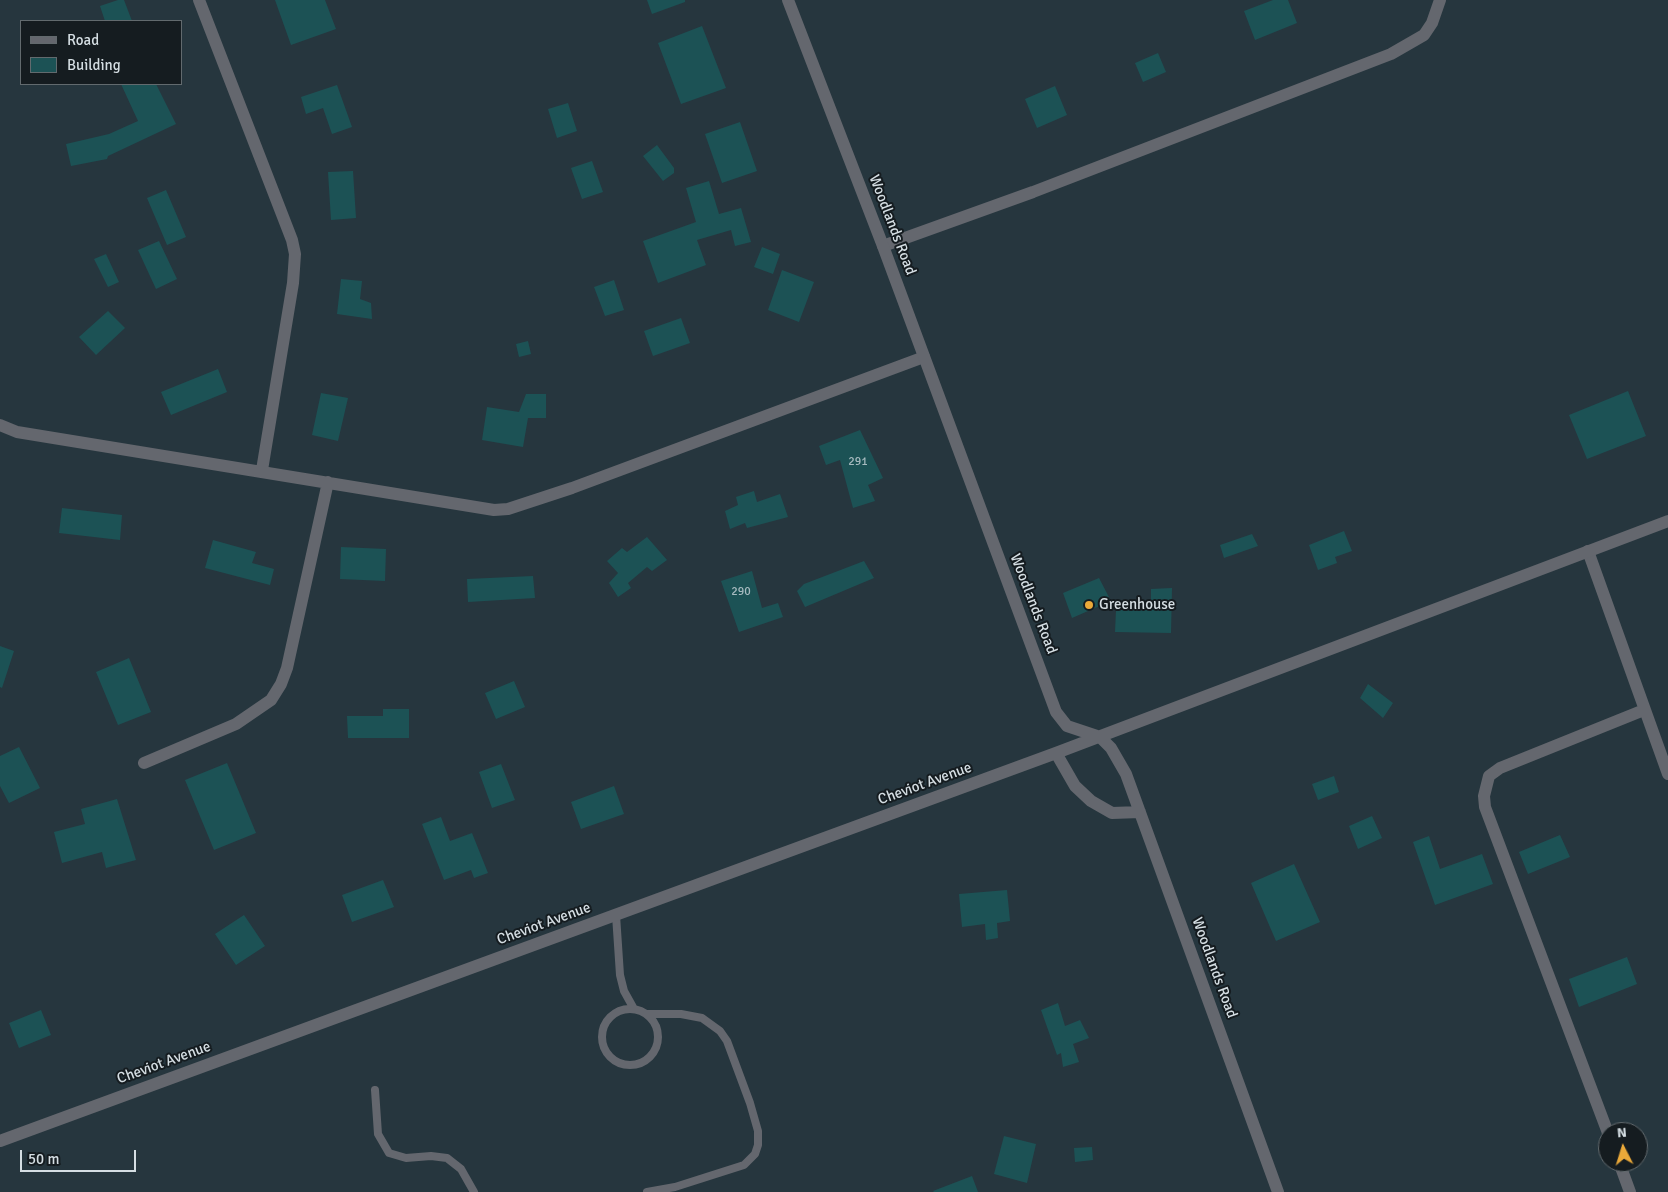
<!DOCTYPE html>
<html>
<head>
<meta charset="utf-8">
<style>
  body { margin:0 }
  #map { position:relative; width:1668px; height:1192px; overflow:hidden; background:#26363e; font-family:Signika,sans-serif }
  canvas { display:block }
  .legend { position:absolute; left:20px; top:20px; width:162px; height:65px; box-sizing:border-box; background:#151c20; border:1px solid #626a6e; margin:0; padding:6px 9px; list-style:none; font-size:15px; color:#d5dee3 }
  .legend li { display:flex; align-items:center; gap:10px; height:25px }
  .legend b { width:25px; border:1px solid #626a6e }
  .north { position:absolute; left:1598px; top:1122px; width:50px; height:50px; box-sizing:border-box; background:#151c20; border:1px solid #626a6e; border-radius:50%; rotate:355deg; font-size:14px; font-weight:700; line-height:20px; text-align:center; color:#d5dee3 }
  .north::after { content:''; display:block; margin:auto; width:18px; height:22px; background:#eba939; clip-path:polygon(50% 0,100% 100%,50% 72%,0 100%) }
  .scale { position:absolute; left:20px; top:1150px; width:116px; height:22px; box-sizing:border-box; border:2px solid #d5dee3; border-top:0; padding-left:6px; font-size:15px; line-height:18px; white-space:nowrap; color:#d5dee3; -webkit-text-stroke:4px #151c20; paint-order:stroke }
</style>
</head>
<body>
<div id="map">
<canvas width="1668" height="1192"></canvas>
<ul class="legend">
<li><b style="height:6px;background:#64676e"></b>Road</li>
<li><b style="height:14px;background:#1c5255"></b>Building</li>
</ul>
<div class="north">N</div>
<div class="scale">50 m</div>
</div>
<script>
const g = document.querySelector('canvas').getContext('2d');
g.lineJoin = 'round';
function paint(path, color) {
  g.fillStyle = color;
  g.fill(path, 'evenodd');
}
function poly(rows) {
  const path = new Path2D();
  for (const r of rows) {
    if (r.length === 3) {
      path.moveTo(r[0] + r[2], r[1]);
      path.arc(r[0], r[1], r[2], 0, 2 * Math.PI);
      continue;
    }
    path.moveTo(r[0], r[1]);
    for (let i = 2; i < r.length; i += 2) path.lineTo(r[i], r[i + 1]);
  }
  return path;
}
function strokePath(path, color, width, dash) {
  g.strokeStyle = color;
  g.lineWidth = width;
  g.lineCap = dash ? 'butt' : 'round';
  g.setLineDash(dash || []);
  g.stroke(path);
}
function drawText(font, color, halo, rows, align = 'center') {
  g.font = font + ' Signika,sans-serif';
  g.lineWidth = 4;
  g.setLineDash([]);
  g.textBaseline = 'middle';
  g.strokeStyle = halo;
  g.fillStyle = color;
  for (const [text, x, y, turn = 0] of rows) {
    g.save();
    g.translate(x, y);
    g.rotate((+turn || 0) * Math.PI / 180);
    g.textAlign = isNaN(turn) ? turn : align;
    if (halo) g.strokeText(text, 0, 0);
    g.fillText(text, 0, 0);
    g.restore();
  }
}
paint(poly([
  [118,0,124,0,132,21,105,21,100,6],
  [275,0,325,0,336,29,291,45],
  [647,0,685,0,685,2,652,14],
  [1273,0,1288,0,1297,23,1255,40,1244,11],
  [702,26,726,88,681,104,658,43],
  [1158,53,1166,72,1143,82,1135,63],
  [121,84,156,84,176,124,108,156,107,159,71,166,66,144,109,134,138,121],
  [337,85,352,127,332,134,323,108,306,114,301,97],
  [1055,86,1067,115,1037,128,1025,99],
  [568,103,577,131,557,138,548,109],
  [740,122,757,171,722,183,705,134],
  [657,145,674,168,674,173,663,181,643,156],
  [592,161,603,192,582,199,571,168],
  [353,171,356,218,331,220,328,172],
  [709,181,719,214,741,208,751,242,735,246,731,230,697,240,706,265,658,283,643,241,696,222,686,188],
  [166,190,186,237,167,245,147,198],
  [159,241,177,279,156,289,138,250],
  [762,247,780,254,773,274,754,267],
  [106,254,119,282,108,287,94,259],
  [782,270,814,282,799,322,768,310],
  [341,279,362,281,360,299,371,303,372,319,337,314],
  [614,280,624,310,605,316,594,287],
  [108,311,125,328,96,355,79,337],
  [681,318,690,343,653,356,644,331],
  [528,341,531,354,519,357,516,344],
  [218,369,227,392,171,415,161,392],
  [1628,391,1646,436,1587,459,1569,415],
  [321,393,348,398,338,441,312,435],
  [526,394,546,394,546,418,528,418,523,447,482,440,487,407,519,412],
  [860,430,883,478,868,485,875,501,853,508,840,460,826,465,819,446],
  [754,491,757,502,780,494,788,517,747,528,745,523,730,529,725,511,738,505,736,497],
  [62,508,122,515,120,540,59,533],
  [1344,531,1352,551,1335,557,1337,563,1318,570,1309,545],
  [1252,534,1258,546,1224,558,1220,545],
  [647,537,667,560,652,571,647,567,628,583,631,588,618,597,609,583,618,573,607,561,622,548,627,552],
  [213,540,256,552,252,563,274,569,270,585,205,568],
  [341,547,386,549,385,581,340,579],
  [864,561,874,578,805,607,797,591,804,584],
  [752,571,762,608,778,603,783,617,739,632,721,581],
  [533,576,535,598,468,602,467,579],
  [1099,578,1111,601,1072,618,1063,593],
  [1172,588,1171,633,1115,632,1116,610,1151,610,1151,589],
  [0,646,14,651,2,688,0,687],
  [129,658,151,712,118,725,96,672],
  [514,681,525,707,496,719,485,693],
  [1368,684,1393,703,1383,718,1360,698],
  [383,709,409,709,409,738,348,738,347,716,383,716],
  [19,747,40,788,9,803,0,786,0,756],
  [227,763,256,833,214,850,185,780],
  [501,764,515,800,492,808,479,772],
  [1334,776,1339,792,1318,800,1312,784],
  [614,786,624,814,581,829,571,802],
  [117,799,136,860,106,868,102,852,62,863,54,832,85,824,81,809],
  [1372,816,1382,838,1358,849,1349,826],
  [441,817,450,841,472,833,488,873,474,878,471,870,444,880,422,824],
  [1560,835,1570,857,1528,874,1519,852],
  [1429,836,1440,869,1482,854,1493,884,1435,905,1413,842],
  [1294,864,1320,922,1276,941,1251,883],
  [383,880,394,907,352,922,342,895],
  [1007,890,1010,921,997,923,998,938,986,940,985,924,962,927,959,894],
  [244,915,265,946,236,965,215,934],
  [1627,957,1637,984,1579,1007,1569,979],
  [1058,1003,1065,1026,1080,1020,1089,1038,1073,1044,1079,1062,1063,1067,1061,1053,1057,1055,1041,1010],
  [41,1010,51,1035,19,1048,9,1023],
  [1004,1136,1036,1144,1027,1183,994,1174],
  [1092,1147,1093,1160,1075,1162,1074,1148],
  [972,1176,978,1192,934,1192,933,1191]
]), '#1c5255');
strokePath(poly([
  [616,915,620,975,624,991,634,1009],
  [630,1037,28],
  [647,1014,681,1014,702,1018,720,1031,727,1041,750,1103,758,1131,758,1145,755,1154,744,1165,675,1187,647,1192],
  [375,1090,378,1134,389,1153,406,1158,431,1156,447,1158,461,1169,474,1192]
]), '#64676e', 8);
strokePath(poly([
  [199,0,292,240,295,254,293,283,262,470],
  [883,246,1033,192,1391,54,1424,35,1432,23,1440,0],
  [0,425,17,432,494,510,508,509,572,488,924,357],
  [1588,551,1668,774],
  [144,763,236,724,271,700,281,684,287,668,328,482],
  [1608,1133,1485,807,1484,796,1489,776,1500,768,1644,710],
  [1619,1162,1630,1192]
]), '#64676e', 12);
strokePath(poly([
  [788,0,883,246,1056,712,1067,726,1100,737,1111,748,1126,774,1278,1192],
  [1056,753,1075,786,1091,801,1112,813,1140,812],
  [0,1141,1056,753,1668,521]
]), '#64676e', 12);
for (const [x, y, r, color] of [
  [1089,605,5,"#eba939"]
]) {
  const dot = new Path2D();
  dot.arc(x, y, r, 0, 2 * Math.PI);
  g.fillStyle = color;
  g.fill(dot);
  strokePath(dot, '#151c20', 2);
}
drawText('12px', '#a7bbc0', null, [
  ["291",858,462],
  ["290",741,592]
]);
drawText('15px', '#d5dee3', '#151c20', [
  ["Woodlands Road",892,225,69],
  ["Woodlands Road",1033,604,69],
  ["Cheviot Avenue",925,784,-20],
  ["Cheviot Avenue",544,924,-20],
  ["Woodlands Road",1214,968,70],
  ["Cheviot Avenue",164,1063,-20]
]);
drawText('15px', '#d5dee3', '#151c20', [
  ["Greenhouse",1099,605]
], 'left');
</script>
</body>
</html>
